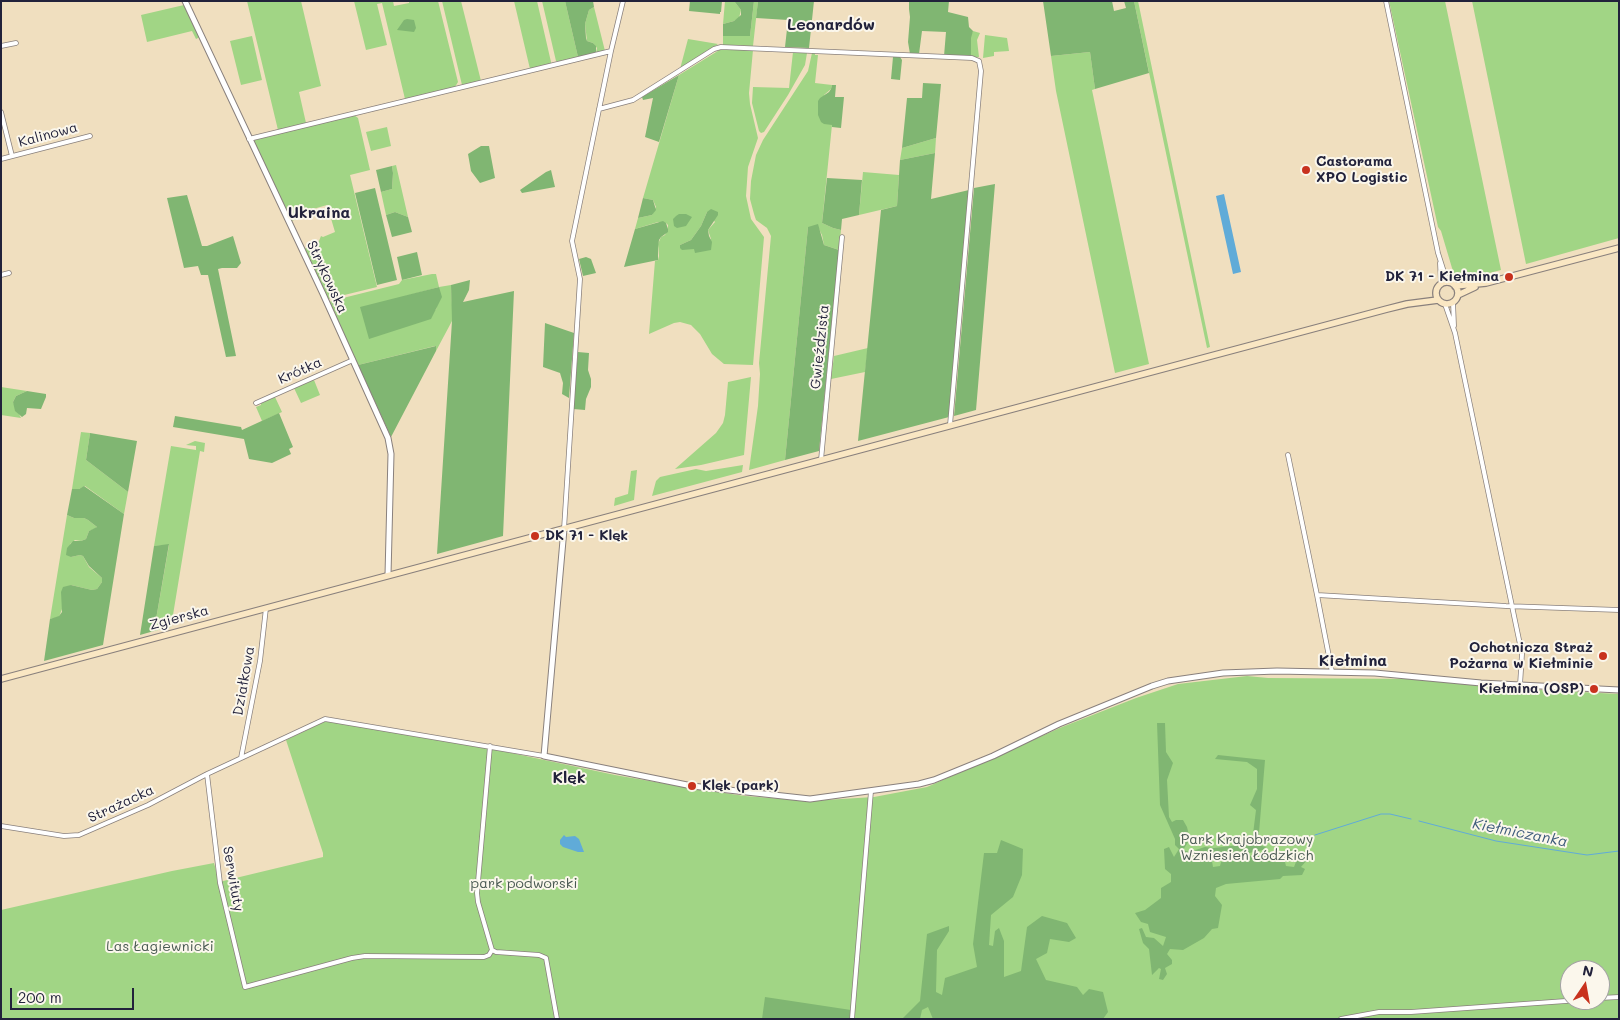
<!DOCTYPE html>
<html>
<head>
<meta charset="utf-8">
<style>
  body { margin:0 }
  #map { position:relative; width:1620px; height:1020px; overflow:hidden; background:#f0dfbf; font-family:Mali,sans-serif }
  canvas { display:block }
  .frame { position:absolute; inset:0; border:2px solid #22223b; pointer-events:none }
  .north { position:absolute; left:1560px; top:960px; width:50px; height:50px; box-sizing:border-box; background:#fbf7ec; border:1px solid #a4a2a5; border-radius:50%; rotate:12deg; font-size:14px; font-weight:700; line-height:20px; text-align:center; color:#22223b }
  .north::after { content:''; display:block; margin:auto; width:18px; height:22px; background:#c8321e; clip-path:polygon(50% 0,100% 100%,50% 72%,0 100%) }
  .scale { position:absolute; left:10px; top:988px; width:124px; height:22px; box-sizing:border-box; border:2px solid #22223b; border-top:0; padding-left:6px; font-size:15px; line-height:18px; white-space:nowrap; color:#22223b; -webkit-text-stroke:4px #fbf7ec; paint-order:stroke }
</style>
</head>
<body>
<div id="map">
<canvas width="1620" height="1020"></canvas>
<div class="frame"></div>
<div class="north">N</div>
<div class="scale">200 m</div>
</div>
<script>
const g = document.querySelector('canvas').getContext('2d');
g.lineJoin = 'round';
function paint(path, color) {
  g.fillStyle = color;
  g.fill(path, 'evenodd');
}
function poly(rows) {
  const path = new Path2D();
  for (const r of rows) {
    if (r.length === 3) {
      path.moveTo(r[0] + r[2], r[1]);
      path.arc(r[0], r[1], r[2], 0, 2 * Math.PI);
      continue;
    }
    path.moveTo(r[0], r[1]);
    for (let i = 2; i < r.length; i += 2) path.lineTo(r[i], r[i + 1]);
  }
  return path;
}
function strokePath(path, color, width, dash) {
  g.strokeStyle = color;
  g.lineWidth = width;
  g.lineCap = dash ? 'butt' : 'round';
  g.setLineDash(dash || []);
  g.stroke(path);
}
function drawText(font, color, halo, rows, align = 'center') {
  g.font = font + ' Mali,sans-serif';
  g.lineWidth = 4;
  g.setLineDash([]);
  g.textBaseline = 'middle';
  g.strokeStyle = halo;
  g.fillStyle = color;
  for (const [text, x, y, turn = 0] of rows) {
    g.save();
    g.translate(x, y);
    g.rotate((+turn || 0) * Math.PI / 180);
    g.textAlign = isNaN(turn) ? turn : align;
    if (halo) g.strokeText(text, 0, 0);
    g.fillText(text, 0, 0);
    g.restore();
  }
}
paint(poly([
  [247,1,301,1,321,86,299,92,306,123,278,130],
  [354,1,393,1,394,6,409,3,409,1,438,1,458,82,455,87,405,99,382,3,377,4,387,45,366,50],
  [442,1,461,1,481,81,462,85],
  [514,1,537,1,551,62,551,64,530,69],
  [542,1,565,1,578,57,558,62,556,61],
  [725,1,734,1,741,10,739,18,734,21,723,24],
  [754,1,758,1,753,46,723,45,723,36,750,36],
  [1134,1,1138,1,1210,347,1207,348],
  [1389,1,1445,1,1501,270,1466,279,1454,273,1452,268,1441,231,1438,227],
  [1472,1,1619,1,1619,238,1526,264],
  [184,5,200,37,196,39,192,31,147,42,141,15],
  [594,7,605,51,596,53,597,48,593,43,587,41,585,24,589,10],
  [973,31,980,33,977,40,979,57,971,57,971,35],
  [985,35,1007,38,1009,51,994,52,994,56,983,58],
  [252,36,262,80,241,85,230,41],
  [688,39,718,44,680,69],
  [721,49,753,50,749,93,750,104,758,138,748,167,746,196,751,219,764,237,753,365,724,364,712,354,700,334,691,325,680,322,674,323,649,334,655,261,658,260,659,256,658,244,661,237,665,235,668,229,668,225,666,223,658,222,635,229,638,218,652,215,656,207,653,200,643,198,679,75],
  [707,212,715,222,708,230,711,239,695,252,695,249,680,245,691,240,701,226],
  [793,52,807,53,805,65,788,95,764,132,761,133,759,131,752,103,753,87,789,88],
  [1090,52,1095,89,1092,90,1149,364,1115,373,1056,91,1051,56],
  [812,53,815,53,815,55,818,55,815,83,832,85,831,89,824,95,832,125,822,223,833,228,841,230,839,250,824,245,822,235,819,229,808,227,785,460,749,470,758,406,760,374,759,363,771,236,767,228,756,220,754,214,750,199,751,181,756,155,763,140,808,71],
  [354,115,358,118,370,170,350,175,377,287,328,299,304,249,319,241,321,236,323,237,335,232,327,205,303,212,304,217,291,221,254,142,255,140,267,136],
  [387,127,391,146,371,151,366,132],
  [936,138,935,153,900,160,902,148],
  [396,165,408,217,395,212,386,215,381,192,392,189,393,173,392,166],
  [863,172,899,175,897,206,859,215],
  [432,274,436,274,439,287,451,285,452,305,452,321,436,351,435,346,358,365,329,303,331,301,399,284,402,280],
  [439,287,436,310,406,296],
  [868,348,865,372,831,379,834,356],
  [751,377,744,455,701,465,675,469,716,433,723,423,725,415,728,382],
  [314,380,320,395,301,403,294,388],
  [1,387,27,391,16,396,13,402,21,418,1,415],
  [275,397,282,412,262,421,256,407,261,405,261,403],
  [81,432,90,433,86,460,128,492,124,514,85,486,79,489,72,489],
  [195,441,205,443,204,452,200,451,171,627,154,631,169,545,154,546,171,446,196,450,196,446,186,445],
  [743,465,742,472,652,496,656,481,660,477,696,469,706,471],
  [637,470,634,500,614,506,615,498,628,494,631,471],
  [67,515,74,518,84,518,88,520,97,527,95,529,89,531,86,539,81,541,75,540,70,544,71,557,80,555,83,556,89,567,102,578,102,582,97,589,92,590,71,585,59,617,50,619],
  [1247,676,1268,678,1421,679,1504,688,1619,694,1619,1019,1,1019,1,910,172,871,214,863,219,882,323,857,323,853,286,740,328,720,488,748,615,775,690,788,745,796,809,801,874,797,927,787,1062,727,1136,698,1178,684],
  [1570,970,1600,970,1600,1000,1570,1000]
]), '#a1d585');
paint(poly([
  [565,1,593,1,594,7,589,10,585,24,586,38,587,41,593,43,596,46,596,53,578,57],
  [690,1,722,1,721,12,720,12,720,14,689,11],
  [734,1,754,1,750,36,723,36,723,24,734,21,741,15,741,10],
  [758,1,814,1,809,48,785,47,788,20,756,18],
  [909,1,949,1,948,12,968,17,969,27,973,31,971,38,971,57,944,56,946,32,922,31,919,54,910,54,908,42,910,17,909,9],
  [1043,1,1112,1,1114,11,1126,8,1124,1,1134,1,1149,73,1095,89,1090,52,1051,56],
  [407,19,414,20,416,28,414,32,397,30,404,20],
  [893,57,900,57,902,60,900,80,891,79],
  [679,75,659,142,645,137,653,98,643,100,642,97],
  [923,83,941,84,936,138,902,148,907,98,922,98],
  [832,85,836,85,835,97,844,97,841,128,832,127,832,125,824,124,821,122,818,115,818,101,820,98,829,92,831,89],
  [481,146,489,146,495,178,480,183,471,171,468,154],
  [935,153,931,199,969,190,949,417,858,441,881,210,897,206,900,160],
  [392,166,393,173,392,189,381,192,376,170],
  [551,170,555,187,522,193,520,190,546,172],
  [827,178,862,180,859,215,842,219,841,230,833,228,822,223],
  [995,184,976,410,954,416,974,188],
  [375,188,397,280,377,285,355,193],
  [187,195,202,246,207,246,233,236,241,263,237,268,222,268,218,269,236,356,226,357,208,275,201,275,198,266,184,268,167,198],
  [643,198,653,200,656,210,652,215,638,218],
  [711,209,718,212,718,215,708,230,709,236,712,242,711,250,695,253,694,249,682,250,680,248,680,245,691,240,701,226,707,212],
  [395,212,408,217,412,232,392,237,386,215],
  [679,214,686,214,692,217,686,226,677,228,674,226,673,219,676,216],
  [663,221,666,223,668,229,668,232,661,237,659,240,658,248,658,260,624,267,635,229],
  [818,224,824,245,839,250,819,451,785,460,808,227],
  [417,252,422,275,402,280,397,257],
  [586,257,591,259,596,273,583,276,579,259],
  [470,280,469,290,463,302,514,291,503,536,437,554,452,321,451,285],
  [439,287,442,297,431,319,369,339,360,307],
  [545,323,574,333,569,398,562,394,563,383,560,373,543,367],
  [436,346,436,351,391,437,358,365],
  [578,352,589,353,588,370,591,379,591,387,586,399,585,410,573,409],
  [27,391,46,394,46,397,41,409,27,408,26,414,22,417,15,411,13,402,16,396],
  [279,413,293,447,289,449,291,454,272,463,249,459,244,439,173,427,175,416,241,427,242,430],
  [90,433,137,441,128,492,86,460],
  [84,486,124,514,103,645,44,661,50,619,59,616,62,612,61,592,63,587,71,585,92,590,97,589,102,582,102,578,89,566,83,556,80,555,71,557,66,555,67,548,73,541,81,541,86,539,89,531,97,527,88,520,84,518,74,518,67,515,72,489,79,489],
  [169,544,154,631,140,635,154,546],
  [1157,723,1165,723,1166,752,1173,763,1167,780,1169,817,1172,822,1176,820,1183,820,1187,827,1190,839,1183,850,1189,852,1205,847,1214,848,1239,845,1252,842,1256,810,1250,805,1257,789,1257,769,1247,762,1215,759,1218,755,1265,760,1258,845,1266,847,1263,850,1212,861,1213,867,1220,866,1221,862,1279,850,1281,855,1284,855,1287,849,1294,850,1294,856,1285,862,1286,866,1294,867,1299,854,1309,850,1307,860,1301,867,1305,869,1302,875,1283,876,1280,879,1226,884,1216,888,1215,896,1222,905,1218,928,1212,929,1204,938,1183,950,1170,949,1167,954,1172,960,1172,964,1165,968,1167,974,1163,980,1159,979,1161,969,1159,968,1152,975,1149,949,1143,943,1139,929,1142,928,1146,937,1154,938,1163,946,1166,937,1150,932,1148,924,1141,922,1135,913,1145,910,1161,898,1161,888,1171,882,1171,874,1165,869,1164,849,1169,847,1174,857,1179,849,1175,845,1175,839,1160,805],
  [1001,840,1023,849,1022,875,1013,897,991,915,989,945,993,946,995,931,999,928,1004,941,1004,977,1021,971,1027,927,1042,916,1067,923,1076,938,1069,942,1050,939,1047,953,1036,959,1046,980,1077,987,1083,995,1089,989,1103,992,1108,1012,1103,1019,933,1019,928,1007,922,1010,920,1019,902,1019,920,1001,927,934,949,926,949,931,937,950,936,992,942,995,945,978,977,967,973,944,984,853,997,853],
  [765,997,851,1010,850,1019,762,1019]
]), '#80b672');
paint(poly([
  [1224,194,1241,272,1233,274,1216,196],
  [564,835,566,837,575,836,579,839,584,852,578,852,563,847,560,844,560,840]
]), '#60abd8');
strokePath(poly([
  [1419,821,1496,841,1587,855,1619,851],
  [1315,835,1381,814,1390,814,1411,819]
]), '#60abd8', 1);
const minor = poly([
  [1386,1,1438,253,1445,275,1449,283],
  [1,46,16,43],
  [599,109,633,100,714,49,721,47,972,58,979,61,981,71,950,425],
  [1,112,12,156],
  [249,139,611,51],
  [1,159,90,136],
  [1440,263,1441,284],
  [1,275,9,273],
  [1453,302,1454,326],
  [1445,304,1455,333,1522,654,1520,685],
  [256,403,353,360],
  [1288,455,1317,595],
  [821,460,842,237],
  [564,529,580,279,572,241,611,51,623,1],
  [1332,672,1317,595,1506,606,1619,610],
  [490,746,477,893,478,902,492,950,496,952,539,955,546,958,557,1019],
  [241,758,260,661,266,608],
  [207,774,220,883,245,987,352,958,365,956,484,957,489,955,492,950],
  [1,826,64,836,79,835,148,805,207,774,325,719,544,756],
  [1600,998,1619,997],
  [852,1019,871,791],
  [1341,1019,1379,1012,1411,1012,1580,1000]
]);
const tertiary = poly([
  [185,1,323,294,388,438,391,454,388,575],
  [564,529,544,756,692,786,810,799,919,784,934,780,993,756,1059,724,1152,686,1168,681,1223,673,1277,671,1375,673,1481,683,1619,690]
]);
const secondary = poly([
  [1447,293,11],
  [1455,286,1486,283,1619,248],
  [1458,295,1475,287],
  [1,679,1387,309,1407,304,1438,300]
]);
strokePath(minor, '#89807d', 5.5);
strokePath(tertiary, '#89807d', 7);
strokePath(secondary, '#89807d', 8);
strokePath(minor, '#fff', 4);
strokePath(tertiary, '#fff', 5);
strokePath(secondary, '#fae7c3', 5.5);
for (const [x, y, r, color] of [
  [1306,170,5,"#c8321e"],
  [1509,277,5,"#c8321e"],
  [535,536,5,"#c8321e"],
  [1603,656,5,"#c8321e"],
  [1594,689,5,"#c8321e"],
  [692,786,5,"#c8321e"]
]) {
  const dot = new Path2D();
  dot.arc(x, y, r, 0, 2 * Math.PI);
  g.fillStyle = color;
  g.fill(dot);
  strokePath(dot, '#fbf7ec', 2);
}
drawText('14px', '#22223b', '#fbf7ec', [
  ["Kalinowa",48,135,-15],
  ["Strykowska",327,277,65],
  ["Gwieździsta",820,347,-84],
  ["Krótka",300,371,-24],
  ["Zgierska",179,618,-15],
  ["Działkowa",244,681,-80],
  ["Strażacka",121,804,-25],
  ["Serwituty",233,879,80]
]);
drawText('bold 14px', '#22223b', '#fbf7ec', [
  ["Castorama",1316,162],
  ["XPO Logistic",1316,178],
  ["DK 71 - Kiełmina",1499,277,"right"],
  ["DK 71 - Klęk",545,536],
  ["Ochotnicza Straż",1593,648,"right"],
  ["Pożarna w Kiełminie",1593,664,"right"],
  ["Kiełmina (OSP)",1584,689,"right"],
  ["Klęk (park)",702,786]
], 'left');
drawText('14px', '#485851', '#fbf7ec', [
  ["Park Krajobrazowy",1247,840],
  ["Wzniesień Łódzkich",1247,856],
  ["park podworski",524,884],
  ["Las Łagiewnicki",160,947]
]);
drawText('italic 15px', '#3b597a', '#fbf7ec', [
  ["Kiełmiczanka",1520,833,11]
]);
drawText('bold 16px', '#22223b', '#fbf7ec', [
  ["Leonardów",831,25],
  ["Ukraina",319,213],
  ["Kiełmina",1353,661],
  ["Klęk",569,778]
]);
</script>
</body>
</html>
